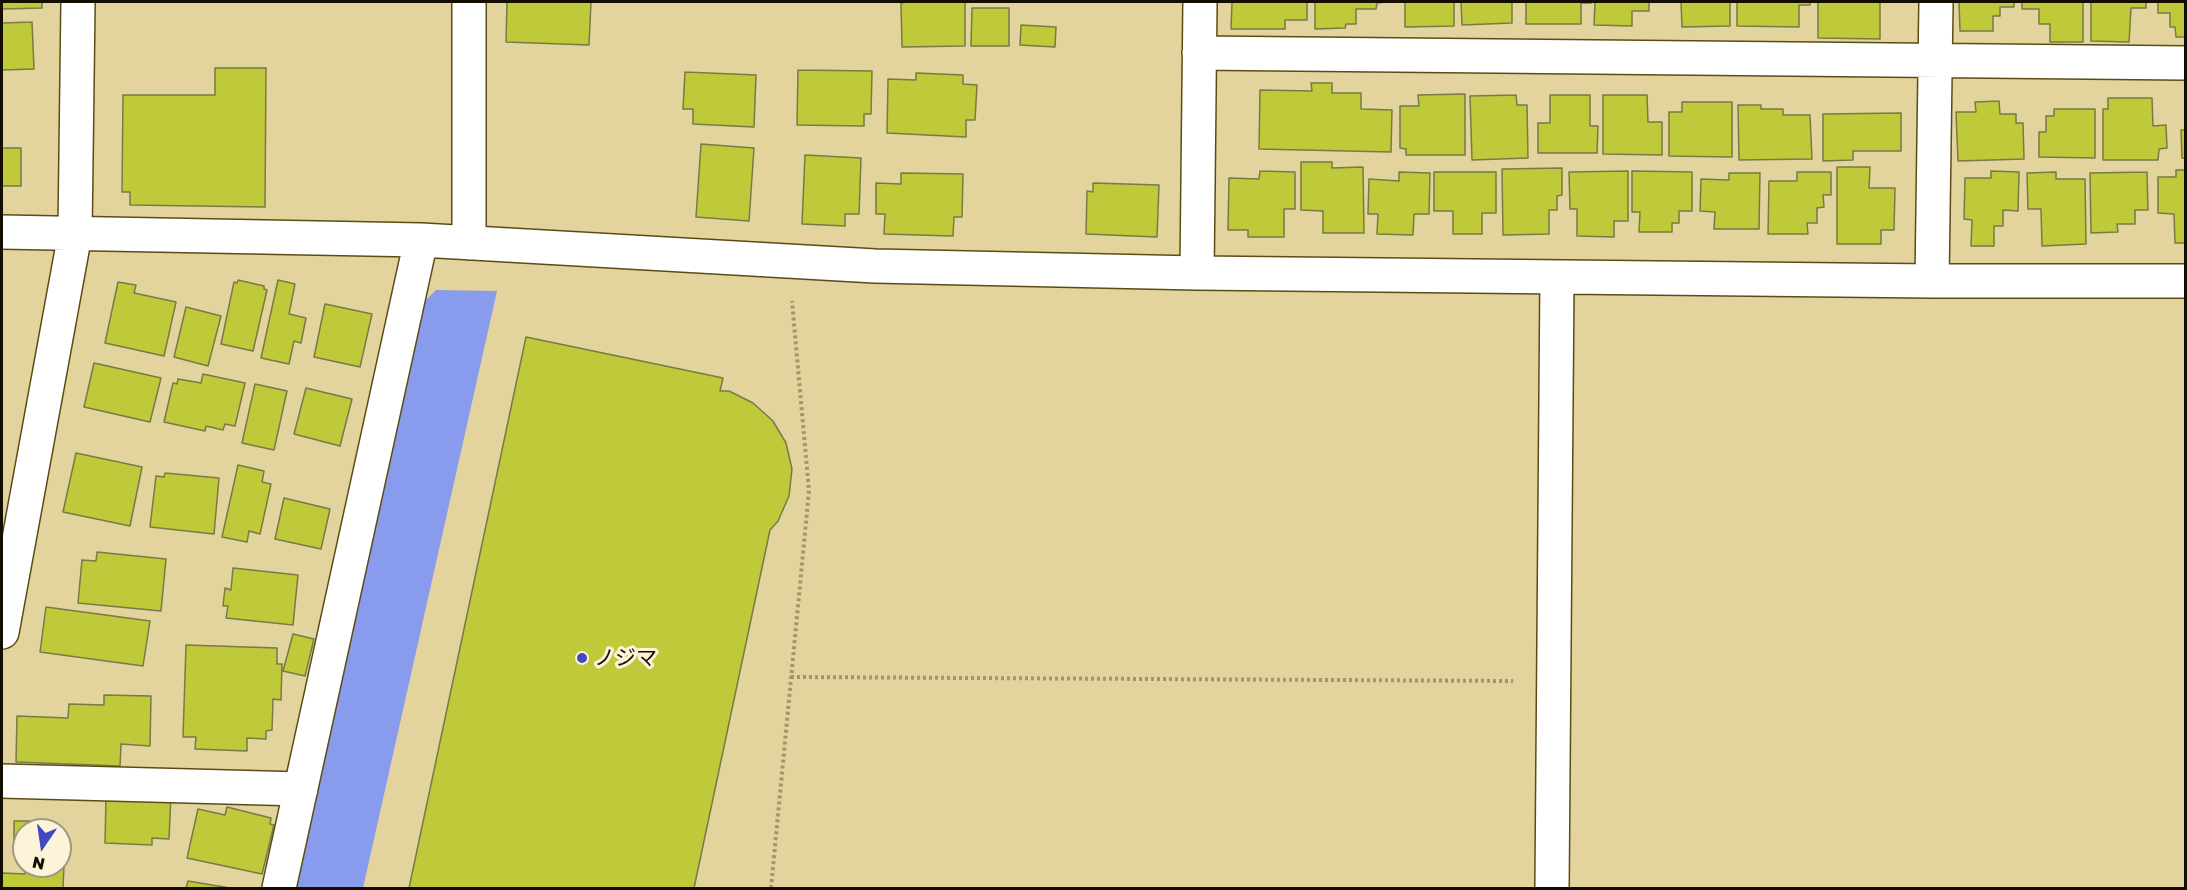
<!DOCTYPE html>
<html>
<head>
<meta charset="utf-8">
<style>
  body { margin:0 }
  #map { position:relative; width:2187px; height:890px; overflow:hidden; background:#e3d39c; font-family:"Golos Text",sans-serif }
  canvas { display:block }
  .frame { position:absolute; inset:0; border:3px solid #140e00; pointer-events:none }
  .north { position:absolute; left:12px; top:818px; width:60px; height:60px; box-sizing:border-box; background:#fcf4d9; border:2px solid #9f9882; border-radius:50%; rotate:193deg; font-size:16px; font-weight:700; line-height:24px; text-align:center; color:#140e00 }
  .north::after { content:''; display:block; margin:auto; width:21px; height:27px; background:#404abe; clip-path:polygon(50% 0,100% 100%,50% 72%,0 100%) }
</style>
</head>
<body>
<div id="map">
<canvas width="2187" height="890"></canvas>
<div class="frame"></div>
<div class="north">N</div>
</div>
<script>
const g = document.querySelector('canvas').getContext('2d');
g.lineJoin = 'round';
function paint(path, color) {
  g.fillStyle = color;
  g.fill(path, 'evenodd');
}
function poly(rows) {
  const path = new Path2D();
  for (const r of rows) {
    path.moveTo(r[0], r[1]);
    for (let i = 2; i < r.length; i += 2) path.lineTo(r[i], r[i + 1]);
  }
  return path;
}
function strokePath(path, color, width, dash) {
  g.strokeStyle = color;
  g.lineWidth = width;
  g.lineCap = dash ? 'butt' : 'round';
  g.setLineDash(dash || []);
  g.stroke(path);
}
function drawText(font, color, halo, rows, align = 'center') {
  g.font = font + ' "Golos Text","Noto Sans JP",sans-serif';
  g.lineWidth = 6;
  g.setLineDash([]);
  g.textBaseline = 'middle';
  g.strokeStyle = halo;
  g.fillStyle = color;
  for (const [text, x, y, turn = 0] of rows) {
    g.save();
    g.translate(x, y);
    g.rotate((+turn || 0) * Math.PI / 180);
    g.textAlign = isNaN(turn) ? turn : align;
    if (halo) g.strokeText(text, 0, 0);
    g.fillText(text, 0, 0);
    g.restore();
  }
}
paint(poly([
  [436,290,497,291,363,888,294,888,425,301]
]), '#899bed');
const building = poly([
  [2,2,42,2,42,8,2,9,2,2],
  [507,2,591,2,589,45,506,42,507,2],
  [907,2,965,2,965,46,902,47,901,3,907,2],
  [1232,2,1307,2,1307,20,1285,20,1285,29,1231,29,1232,2],
  [1315,2,1385,2,1377,3,1376,9,1356,9,1356,24,1346,24,1345,28,1315,29,1315,2],
  [1405,2,1454,2,1454,26,1405,27,1405,2],
  [1461,2,1512,2,1512,23,1462,25,1461,2],
  [1526,2,1591,2,1591,3,1581,3,1581,24,1526,24,1526,2],
  [1595,2,1649,2,1649,11,1632,11,1632,26,1594,25,1595,2],
  [1681,2,1730,2,1730,26,1682,27,1681,2],
  [1737,2,1810,2,1810,5,1799,5,1799,27,1737,26,1737,2],
  [1818,2,1880,2,1880,39,1818,38,1818,2],
  [1959,2,2014,2,2014,7,2000,7,2000,16,1993,16,1993,31,1960,31,1959,2],
  [2022,2,2083,2,2083,42,2050,42,2050,24,2039,24,2039,9,2022,9,2022,2],
  [2091,2,2146,2,2146,8,2131,8,2129,42,2091,41,2091,2],
  [2158,2,2186,2,2186,37,2176,37,2175,27,2170,27,2170,13,2158,13,2158,2],
  [972,8,1009,8,1009,46,971,46,972,8],
  [32,22,34,69,2,70,2,23,32,22],
  [1021,25,1056,27,1055,47,1020,45,1021,25],
  [215,68,266,68,265,207,130,205,130,192,122,192,123,95,215,95,215,68],
  [798,70,872,71,871,114,864,114,864,126,797,125,798,70],
  [685,72,756,75,754,127,693,124,693,109,683,109,685,72],
  [916,73,963,75,963,84,977,85,975,120,966,120,966,137,887,133,888,79,916,80,916,73],
  [1311,83,1332,83,1332,93,1361,93,1361,109,1392,110,1391,152,1259,149,1260,90,1312,91,1311,83],
  [1465,94,1465,155,1406,155,1406,149,1400,148,1400,106,1419,106,1418,95,1465,94],
  [1516,95,1517,105,1527,105,1528,158,1472,160,1470,96,1516,95],
  [1550,95,1590,95,1590,126,1598,126,1597,153,1538,153,1538,123,1550,123,1550,95],
  [1603,95,1647,95,1648,122,1662,122,1662,155,1603,154,1603,95],
  [2108,98,2152,98,2153,126,2166,125,2167,148,2159,149,2158,160,2103,160,2103,109,2108,109,2108,98],
  [1999,101,2000,114,2016,114,2016,123,2023,123,2024,159,1958,161,1956,112,1976,112,1975,102,1999,101],
  [1682,102,1732,102,1732,157,1669,156,1669,112,1682,112,1682,102],
  [1738,105,1761,105,1761,109,1783,109,1783,115,1810,115,1812,159,1739,160,1738,105],
  [2054,109,2095,109,2095,158,2039,157,2039,132,2046,132,2046,116,2054,116,2054,109],
  [1901,113,1901,151,1853,151,1853,160,1823,161,1823,114,1901,113],
  [2181,130,2186,130,2186,158,2182,158,2181,130],
  [701,144,754,148,749,221,696,217,701,144],
  [2,148,21,148,21,186,2,186,2,148],
  [805,155,861,158,859,214,845,214,845,226,802,224,805,155],
  [1301,162,1332,162,1332,168,1363,167,1364,233,1323,233,1323,211,1301,210,1301,162],
  [1837,167,1870,167,1869,188,1895,188,1894,230,1881,230,1881,244,1837,244,1837,167],
  [1562,168,1562,195,1557,196,1557,210,1549,210,1549,234,1503,235,1502,169,1562,168],
  [2176,170,2186,170,2186,243,2175,243,2174,214,2158,213,2158,177,2176,177,2176,170],
  [1260,171,1295,172,1295,209,1284,209,1284,237,1248,237,1248,230,1228,230,1229,178,1259,179,1260,171],
  [1628,171,1628,221,1614,221,1614,237,1577,236,1577,209,1570,209,1569,172,1628,171],
  [1632,171,1692,172,1692,211,1679,211,1679,223,1672,223,1672,232,1639,232,1640,212,1632,212,1632,171],
  [1991,171,2019,172,2018,211,2003,210,2003,226,1994,226,1994,246,1971,246,1972,220,1964,219,1965,178,1991,178,1991,171],
  [1399,172,1430,173,1429,214,1414,214,1413,235,1377,234,1378,214,1368,214,1369,179,1399,181,1399,172],
  [1434,172,1496,172,1496,213,1482,213,1482,234,1453,234,1453,211,1434,211,1434,172],
  [1797,172,1831,172,1831,195,1823,195,1824,207,1817,208,1817,223,1807,223,1808,234,1768,234,1769,181,1797,181,1797,172],
  [2056,172,2056,179,2085,179,2086,244,2042,246,2041,209,2028,209,2027,173,2056,172],
  [2147,172,2148,210,2135,210,2135,224,2117,224,2118,232,2091,233,2090,173,2147,172],
  [901,173,963,174,962,217,954,217,953,236,884,234,885,214,876,214,876,183,901,184,901,173],
  [1729,173,1760,173,1759,229,1714,229,1715,212,1700,211,1701,179,1729,180,1729,173],
  [1093,183,1159,185,1157,237,1086,234,1087,191,1093,192,1093,183],
  [238,280,264,286,264,289,267,290,253,351,221,344,234,282,237,283,238,280],
  [278,280,295,284,289,314,306,318,301,343,294,341,289,364,261,358,278,280],
  [118,282,136,285,134,293,176,302,164,356,105,343,118,282],
  [325,304,372,314,360,367,314,357,325,304],
  [186,307,221,316,208,366,174,357,186,307],
  [526,337,723,378,720,391,729,391,753,403,773,421,786,443,792,469,789,496,778,521,770,530,694,888,409,888,526,337],
  [94,363,161,378,150,422,84,407,94,363],
  [203,374,245,383,235,426,225,424,223,430,206,426,205,431,164,422,173,383,177,384,178,379,201,383,203,374],
  [255,384,287,391,274,450,242,443,255,384],
  [306,388,352,399,340,446,294,434,306,388],
  [76,453,142,467,130,526,63,512,76,453],
  [238,465,264,471,262,482,271,484,260,534,249,531,247,542,222,537,238,465],
  [165,473,219,478,214,534,150,527,156,476,164,477,165,473],
  [284,498,330,509,321,549,275,539,284,498],
  [97,552,166,559,161,611,78,603,82,560,96,561,97,552],
  [233,568,298,575,293,625,226,618,228,606,223,606,225,588,231,590,233,568],
  [46,607,150,621,143,666,40,652,46,607],
  [293,634,314,639,305,676,283,671,293,634],
  [186,645,277,648,277,664,282,664,281,700,273,699,272,730,266,731,266,739,247,738,247,751,195,749,196,737,183,737,186,645],
  [104,695,151,696,150,746,121,744,120,766,16,762,17,716,68,718,69,704,104,705,104,695],
  [171,794,169,839,152,838,152,845,105,843,106,797,171,794],
  [227,807,271,818,270,824,274,825,262,874,187,858,198,809,225,815,227,807],
  [14,821,43,821,43,830,24,830,24,842,14,842,14,821],
  [60,864,64,865,63,888,2,888,2,873,25,874,25,866,60,864],
  [188,881,230,888,186,888,188,881]
]);
paint(building, '#bfc93a');
strokePath(building, '#767b47', 1.5);
const minor = poly([
  [469,2,469,243],
  [1199,53,2186,63],
  [2,232,421,240,875,266,1197,273,1932,281,2186,281],
  [1197,273,1200,2],
  [1932,281,1936,2],
  [2,632,75,234,78,2],
  [2,781,301,789],
  [279,888,421,240],
  [1552,888,1557,277]
]);
strokePath(minor, '#5b4c16', 36);
strokePath(poly([
  [791,677,1513,681],
  [771,888,809,491,792,301]
]), '#a3966c', 4, [3, 3]);
strokePath(minor, '#fff', 33);
for (const [x, y, r, color] of [
  [582,658,6,"#404abe"]
]) {
  const dot = new Path2D();
  dot.arc(x, y, r, 0, 2 * Math.PI);
  g.fillStyle = color;
  g.fill(dot);
  strokePath(dot, '#fcf4d9', 2);
}
drawText('21px', '#140e00', '#fcf4d9', [
  ["ノジマ",594,658]
], 'left');
</script>
</body>
</html>
